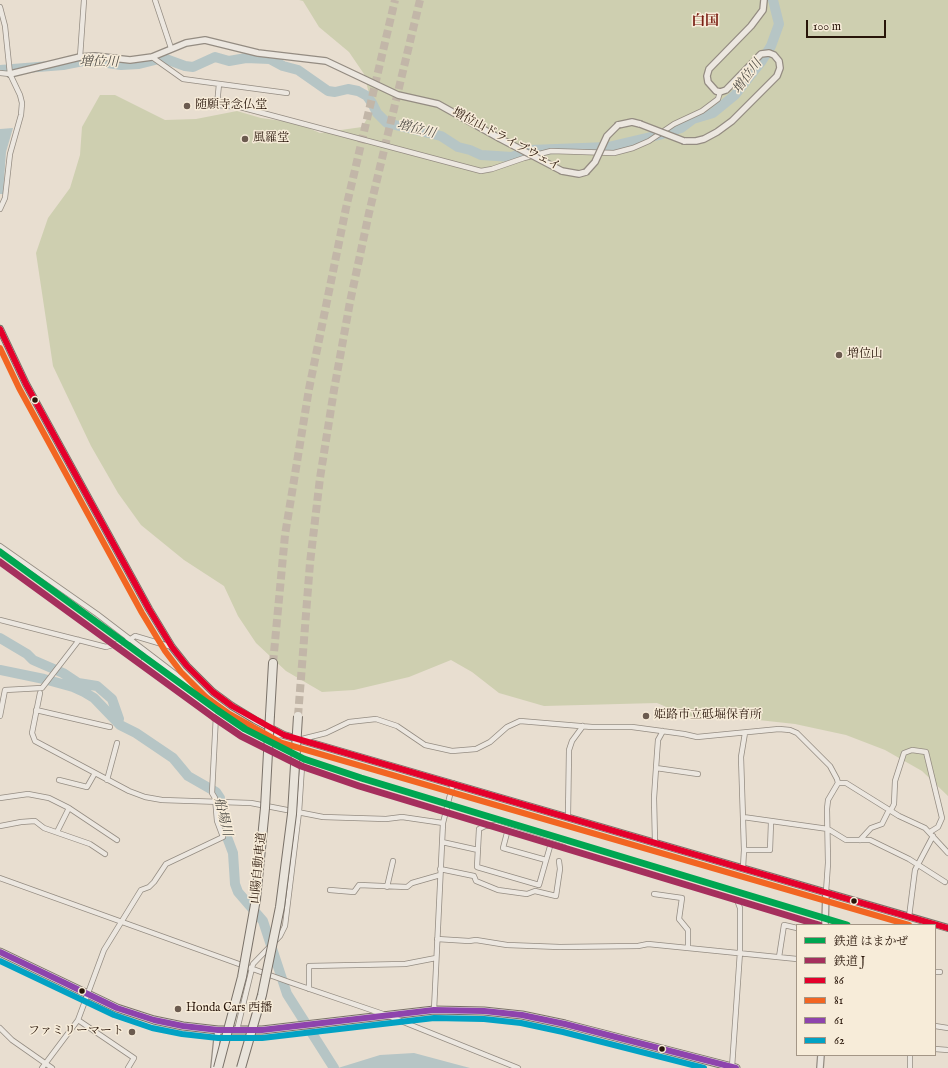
<!DOCTYPE html>
<html>
<head>
<meta charset="utf-8">
<style>
  body { margin:0 }
  #map { position:relative; width:948px; height:1068px; overflow:hidden; background:#e8ded0; font-family:"IM FELL English","Noto Serif JP",serif }
  canvas { display:block }
  .legend { position:absolute; left:796px; top:924px; width:140px; height:132px; box-sizing:border-box; background:#f7ecd9; border:1px solid #a49686; margin:0; padding:5px 7px; list-style:none; font-size:12px; color:#281509 }
  .legend li { display:flex; align-items:center; gap:8px; height:20px }
  .legend b { width:20px; border:1px solid #a49686 }
  .scale { position:absolute; left:806px; top:20px; width:80px; height:18px; box-sizing:border-box; border:2px solid #281509; border-top:0; padding-left:5px; font-size:12px; line-height:14px; white-space:nowrap; color:#281509; -webkit-text-stroke:3px #f7ecd9; paint-order:stroke }
</style>
</head>
<body>
<div id="map">
<canvas width="948" height="1068"></canvas>
<ul class="legend">
<li><b style="height:5px;background:#00a651"></b>鉄道 はまかぜ</li>
<li><b style="height:5px;background:#a52f5d"></b>鉄道 J</li>
<li><b style="height:5px;background:#e4002b"></b>86</li>
<li><b style="height:5px;background:#f26522"></b>81</li>
<li><b style="height:5px;background:#8e44ad"></b>61</li>
<li><b style="height:5px;background:#02a2c4"></b>62</li>
</ul>
<div class="scale">100 m</div>
</div>
<script>
const g = document.querySelector('canvas').getContext('2d');
g.lineJoin = 'round';
function paint(path, color) {
  g.fillStyle = color;
  g.fill(path, 'evenodd');
}
function poly(rows) {
  const path = new Path2D();
  for (const r of rows) {
    path.moveTo(r[0], r[1]);
    for (let i = 2; i < r.length; i += 2) path.lineTo(r[i], r[i + 1]);
  }
  return path;
}
function strokePath(path, color, width, dash) {
  g.strokeStyle = color;
  g.lineWidth = width;
  g.lineCap = dash ? 'butt' : 'round';
  g.setLineDash(dash || []);
  g.stroke(path);
}
function drawText(font, color, halo, rows, align = 'center') {
  g.font = font + ' "IM FELL English","Noto Serif JP",serif';
  g.lineWidth = 3;
  g.setLineDash([]);
  g.textBaseline = 'middle';
  g.strokeStyle = halo;
  g.fillStyle = color;
  for (const [text, x, y, turn = 0] of rows) {
    g.save();
    g.translate(x, y);
    g.rotate((+turn || 0) * Math.PI / 180);
    g.textAlign = isNaN(turn) ? turn : align;
    if (halo) g.strokeText(text, 0, 0);
    g.fillText(text, 0, 0);
    g.restore();
  }
}
paint(poly([
  [299,0,948,0,948,796,922,771,885,750,846,735,795,724,722,716,692,718,657,703,544,706,499,693,472,672,451,660,409,677,354,690,322,692,286,671,256,643,238,616,224,586,184,560,141,525,118,493,91,446,53,366,36,253,48,218,70,188,80,155,82,127,100,95,115,95,165,120,196,119,237,111,261,118,297,123,320,133,362,127,373,109,364,74,349,52,319,27,303,1]
]), '#cecfb0');
paint(poly([
  [13,128,6,152,3,194,0,194,0,129],
  [414,1053,470,1068,338,1068,380,1055]
]), '#b6c5c5');
strokePath(poly([
  [0,70,63,65,88,60,121,65,139,64,163,58,185,66,193,67,215,57,229,61,246,58,270,59,283,66,298,70,328,91,335,92,348,89,358,91,367,96,372,103,377,113,387,123,441,136,458,147,470,150,481,155,512,157,530,150,608,147,659,135,681,128,693,119,713,113,735,95,761,62,771,46,779,24,773,0],
  [0,638,27,654,33,660,63,673,78,683,97,686,112,699,119,719],
  [0,670,44,679,73,687,84,692,94,698,120,725,136,733,173,758,188,776,216,792,220,798,219,808,222,824,233,853,235,884,238,892,263,921,287,994,334,1068]
]), '#b6c5c5', 10);
strokePath(poly([
  [273,663,285,535,309,389,346,208,395,0],
  [298,716,310,563,320,478,334,390,350,302,369,213,420,0]
]), '#c2b6a8', 8, [8, 4]);
const minor = poly([
  [155,0,171,48],
  [0,7,5,26,10,74,20,95,22,103,21,115,10,154,5,198,0,209],
  [80,57,84,0],
  [152,57,183,79,287,93],
  [0,73,10,74],
  [219,84,217,105,240,107,481,171,492,169,524,158,551,151,614,153,633,148,649,141,674,124,702,111,718,99,720,92],
  [0,546,97,614,233,718,261,733,273,736,283,735],
  [0,620,106,647,129,640,135,636,172,647],
  [148,654,143,662,216,715,257,741,300,762,302,766,299,812,285,926,280,936,253,964,237,1030],
  [40,693,32,733,35,741,129,791,145,797,162,800,251,803,323,817,386,819,402,817,443,823],
  [36,710,110,727],
  [0,716,5,690,42,688,79,640],
  [302,739,326,733,349,722,376,719,397,726,425,745,452,751,476,749,490,742,507,727,520,721,592,727,632,727,684,734,697,737,779,729,790,730,797,733,830,766,837,779,838,783,828,800,827,809,828,863,826,892],
  [656,768,698,774],
  [59,780,87,787,95,773],
  [107,780,117,743],
  [838,783,846,783,899,816,925,828,948,853],
  [0,798,28,794,49,798,69,808,117,840],
  [568,817,569,750,572,741,583,726],
  [743,817,821,828,828,829,846,840,870,840,909,859,945,882],
  [0,826,21,822,35,821,44,828,90,844,105,854],
  [508,829,503,848,546,860],
  [57,832,69,808],
  [860,840,871,828,882,824,888,812,891,810,894,804,895,781,904,753,912,750,926,752,942,818,938,827,930,832],
  [442,842,478,850],
  [655,842,654,798,656,768,658,740,663,731],
  [551,843,539,885,477,867,479,829,485,826,495,825,564,847],
  [744,850,770,850,771,822],
  [743,868,744,850,741,757,745,733],
  [440,869,474,876,476,881,498,890,527,894,535,891,556,896,560,869,559,861],
  [0,878,289,982,386,1015,518,1068],
  [387,887,393,861],
  [330,890,354,892,359,885,407,887,412,883,440,875],
  [654,894,682,898,679,919,688,930,688,947],
  [909,917,915,870,933,836],
  [437,939,469,941,476,940,507,945,560,947,638,946,648,944,797,959],
  [779,957,784,925,797,928],
  [935,972,940,972],
  [309,989,309,966,405,964,436,958],
  [434,1010,443,823,453,783],
  [78,1020,134,1058,128,1068],
  [935,1026,948,1028],
  [0,1028,12,1040,52,1068],
  [935,1049,948,1050],
  [910,1055,910,1068],
  [732,1067,740,952,740,908,737,900],
  [42,1068,78,1020,104,950,141,890,149,887,154,882,166,864,223,837,217,821,215,798,212,793,216,715]
]);
const tertiary = poly([
  [10,74,80,57,95,56,130,60,152,57,186,43,205,40,258,53,326,61,398,95,438,104,499,138],
  [618,125,632,122,640,124],
  [684,141,696,141,704,139,717,132,732,121,777,76,780,68,779,61,774,55,769,53,761,54,726,90,720,92,716,91,708,82,707,76,709,69,751,26,763,10,764,0],
  [562,171,579,174,586,172],
  [825,925,826,892],
  [214,1068,218,1030],
  [820,1068,821,1055]
]);
const secondary = poly([
  [0,329,26,384,149,609,172,647,187,666,213,692,232,706,255,720,284,735,948,928]
]);
const trunk = poly([
  [0,952,117,1008,154,1020,183,1026,218,1030,262,1030,434,1010,484,1011,522,1015,565,1024,736,1068]
]);
const motorway = poly([
  [270,715,273,663]
]);
strokePath(minor, '#948c82', 6);
strokePath(tertiary, '#948c82', 8);
strokePath(secondary, '#797168', 8);
strokePath(trunk, '#797168', 9);
strokePath(motorway, '#797168', 10);
strokePath(minor, '#ece7e0', 4.5);
strokePath(tertiary, '#ece7e0', 5.5);
strokePath(secondary, '#ece7e0', 6);
strokePath(trunk, '#e9e4db', 7);
strokePath(motorway, '#e9e4db', 8);
const tertiaryBridge = poly([
  [640,124,684,141],
  [499,138,562,171],
  [586,172,595,162,607,136,618,125]
]);
const motorwayBridge = poly([
  [218,1068,242,977,256,899,265,808,270,715],
  [241,1068,262,995,280,907,292,814,298,716]
]);
strokePath(tertiaryBridge, '#948c82', 8, []);
strokePath(motorwayBridge, '#797168', 10, []);
strokePath(tertiaryBridge, '#ece7e0', 5.5);
strokePath(motorwayBridge, '#e9e4db', 8);
strokePath(poly([
  [0,329,26,384,149,609,172,647,187,666,213,692,232,706,284,735,948,928]
]), '#e4002b', 6);
strokePath(poly([
  [0,348,19,388,142,613,165,651,181,672,207,698,228,713,282,743,909,925]
]), '#f26522', 6);
strokePath(poly([
  [0,952,117,1008,154,1020,183,1026,218,1030,262,1030,434,1010,484,1011,522,1015,565,1024,736,1068]
]), '#8e44ad', 6);
strokePath(poly([
  [0,961,114,1015,152,1028,182,1034,218,1038,262,1038,434,1018,484,1019,521,1023,563,1032,704,1068]
]), '#02a2c4', 6);
strokePath(poly([
  [0,552,217,710,245,729,304,759,361,778,847,925]
]), '#00a651', 7);
strokePath(poly([
  [0,562,213,717,241,736,301,766,359,786,819,925]
]), '#a52f5d', 7);
for (const [x, y, r, color] of [
  [187,106,4,"#6b5b4f"],
  [245,139,4,"#6b5b4f"],
  [839,355,4,"#6b5b4f"],
  [35,400,3.5,"#281509"],
  [646,716,4,"#6b5b4f"],
  [854,901,3.5,"#281509"],
  [82,991,3.5,"#281509"],
  [178,1009,4,"#6b5b4f"],
  [132,1032,4,"#6b5b4f"],
  [662,1049,3.5,"#281509"]
]) {
  const dot = new Path2D();
  dot.arc(x, y, r, 0, 2 * Math.PI);
  g.fillStyle = color;
  g.fill(dot);
  strokePath(dot, '#f7ecd9', 1.5);
}
drawText('12px', '#281509', '#f7ecd9', [
  ["随願寺念仏堂",195,106],
  ["風羅堂",253,139],
  ["増位山",847,355],
  ["姫路市立砥堀保育所",654,716],
  ["Honda Cars 西播",186,1009],
  ["ファミリーマート",124,1032,"right"]
], 'left');
drawText('12px', '#281509', '#f7ecd9', [
  ["増位山ドライブウェイ",506,140,28],
  ["山陽自動車道",259,868,-84]
]);
drawText('italic 13px', '#524f49', '#f7ecd9', [
  ["増位川",99,63,1],
  ["増位川",748,77,-53],
  ["増位川",416,130,14],
  ["船場川",222,817,76]
]);
drawText('bold 14px', '#7a1f14', '#f7ecd9', [
  ["白国",705,22]
]);
</script>
</body>
</html>
